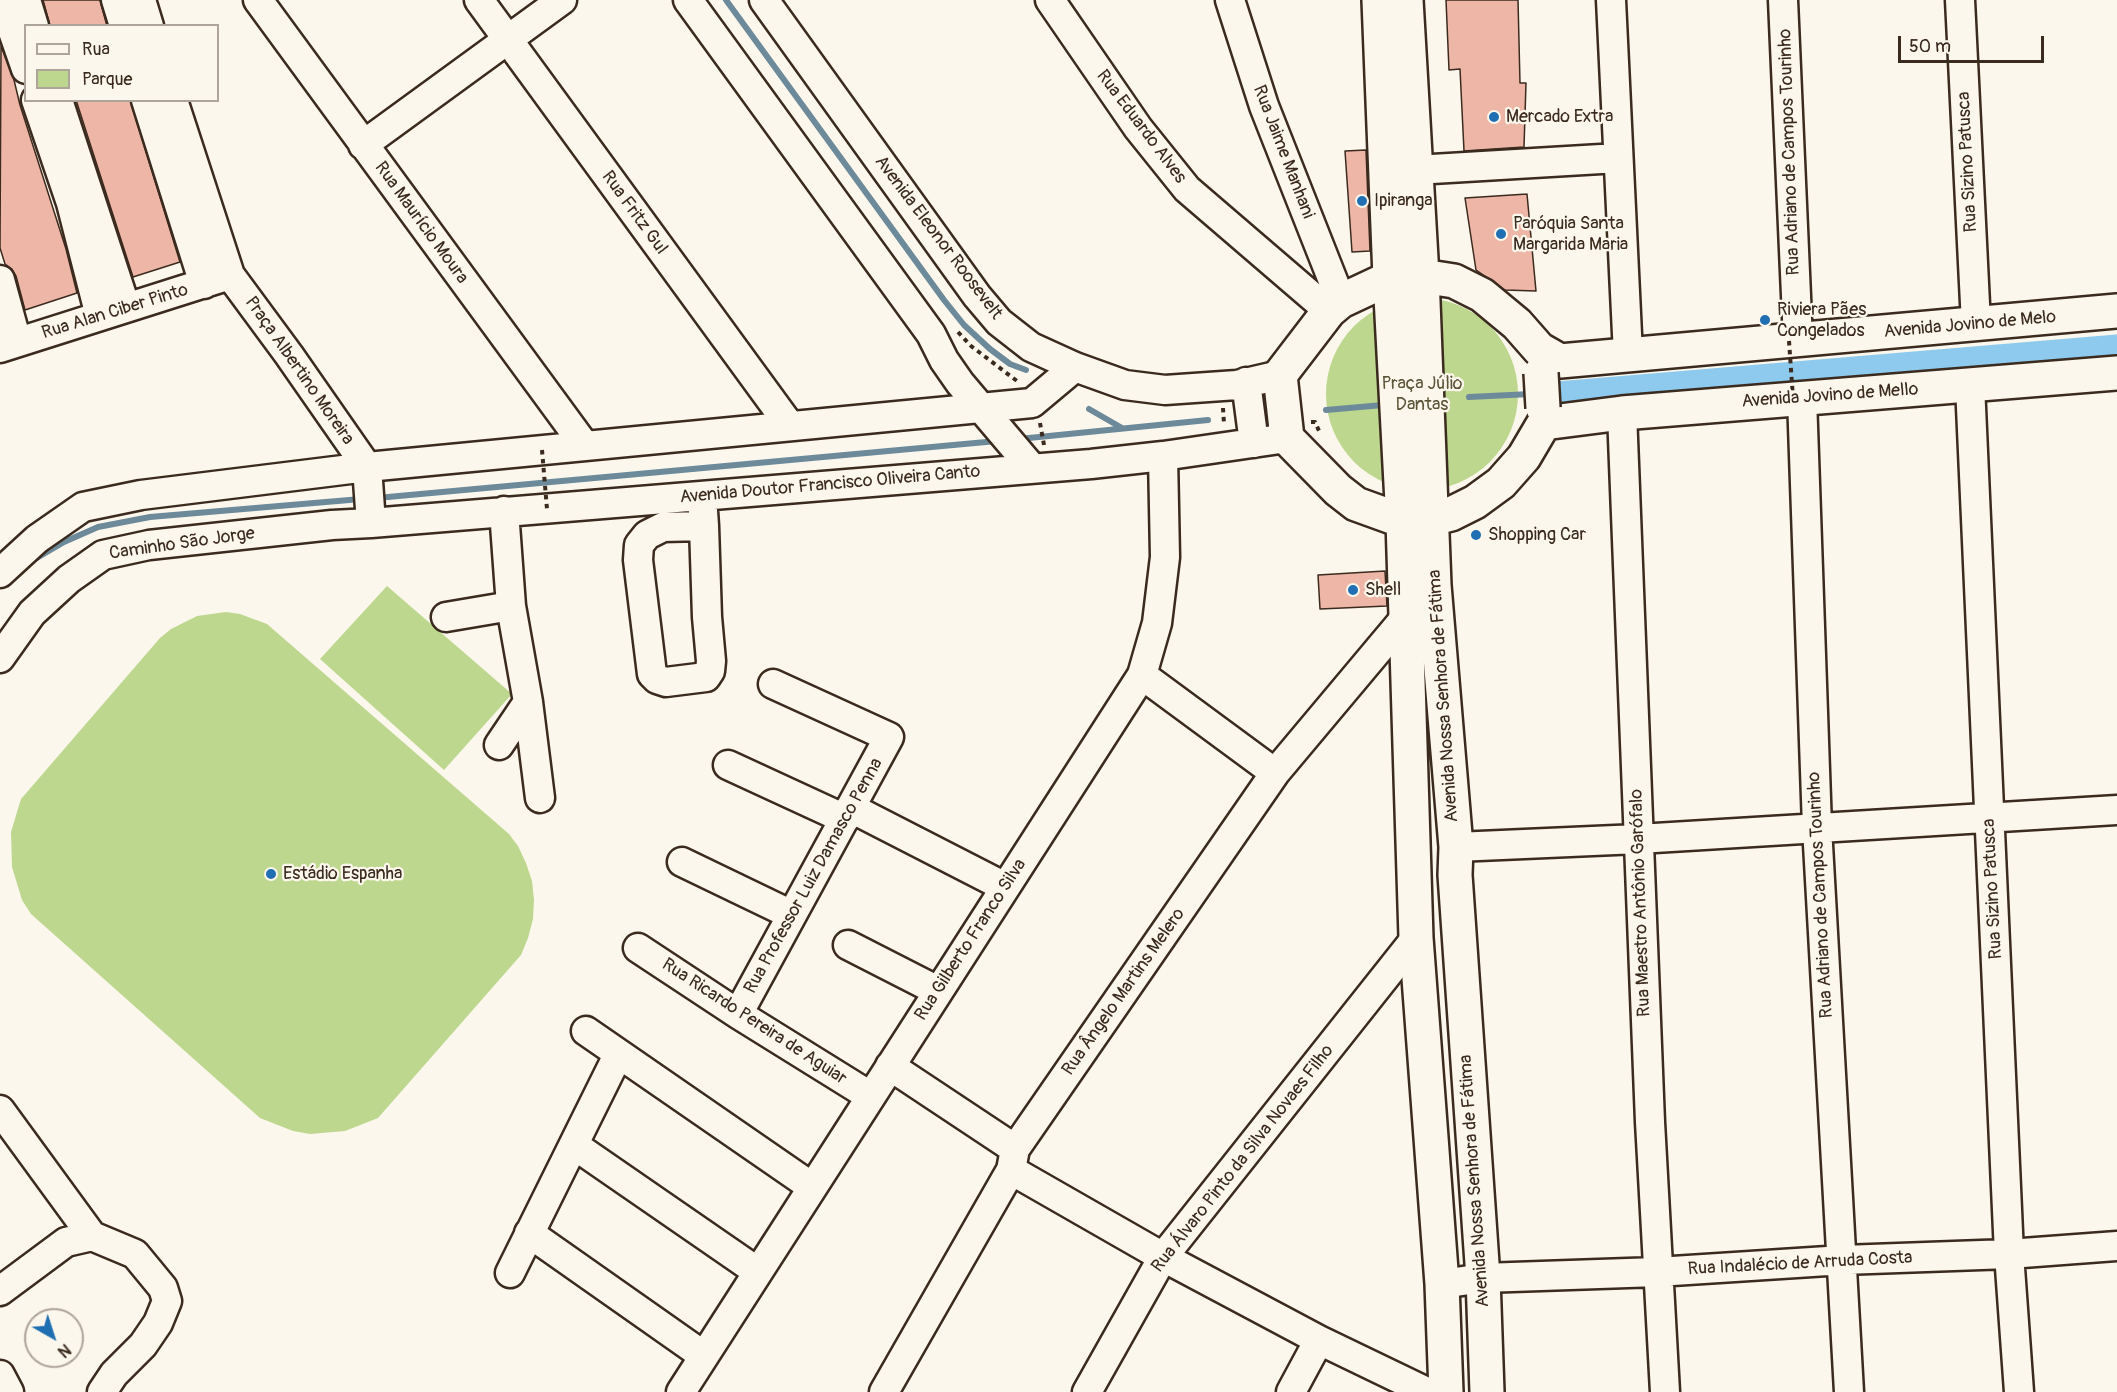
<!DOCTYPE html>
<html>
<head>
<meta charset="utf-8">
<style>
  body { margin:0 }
  #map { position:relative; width:2117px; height:1392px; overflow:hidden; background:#fbf7ec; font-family:Pangolin,sans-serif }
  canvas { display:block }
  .legend { position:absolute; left:24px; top:24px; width:195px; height:78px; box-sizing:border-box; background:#fbf7ec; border:2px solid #aea59a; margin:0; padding:8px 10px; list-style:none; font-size:18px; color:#3b2a1e }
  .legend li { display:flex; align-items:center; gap:12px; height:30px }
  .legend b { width:30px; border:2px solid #aea59a }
  .north { position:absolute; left:24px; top:1308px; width:60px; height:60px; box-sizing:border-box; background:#fbf7ec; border:2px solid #aea59a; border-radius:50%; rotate:141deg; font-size:16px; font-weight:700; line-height:24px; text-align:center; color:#3b2a1e }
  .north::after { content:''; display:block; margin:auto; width:21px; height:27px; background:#1f6fb2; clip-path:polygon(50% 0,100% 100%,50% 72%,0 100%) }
  .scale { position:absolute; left:1898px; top:36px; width:146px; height:27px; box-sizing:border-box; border:3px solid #3b2a1e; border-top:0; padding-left:8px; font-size:18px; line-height:21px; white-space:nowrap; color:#3b2a1e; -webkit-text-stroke:4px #fbf7ec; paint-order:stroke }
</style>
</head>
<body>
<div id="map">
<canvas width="2117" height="1392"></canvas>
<ul class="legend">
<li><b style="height:8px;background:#fbf7ec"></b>Rua</li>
<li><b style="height:16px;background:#bdd78e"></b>Parque</li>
</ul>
<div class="north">N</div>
<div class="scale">50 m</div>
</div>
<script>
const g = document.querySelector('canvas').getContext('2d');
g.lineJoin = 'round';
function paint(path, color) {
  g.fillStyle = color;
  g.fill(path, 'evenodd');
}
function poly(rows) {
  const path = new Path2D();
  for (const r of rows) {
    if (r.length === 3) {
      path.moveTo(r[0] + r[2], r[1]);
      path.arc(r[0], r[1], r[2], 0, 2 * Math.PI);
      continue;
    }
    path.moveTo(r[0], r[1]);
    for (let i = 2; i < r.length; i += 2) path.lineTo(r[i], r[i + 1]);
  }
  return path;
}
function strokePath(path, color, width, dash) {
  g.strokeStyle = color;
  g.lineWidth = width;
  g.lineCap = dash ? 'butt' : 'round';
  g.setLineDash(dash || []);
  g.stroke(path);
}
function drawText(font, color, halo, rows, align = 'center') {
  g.font = font + ' Pangolin,sans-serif';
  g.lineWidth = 4.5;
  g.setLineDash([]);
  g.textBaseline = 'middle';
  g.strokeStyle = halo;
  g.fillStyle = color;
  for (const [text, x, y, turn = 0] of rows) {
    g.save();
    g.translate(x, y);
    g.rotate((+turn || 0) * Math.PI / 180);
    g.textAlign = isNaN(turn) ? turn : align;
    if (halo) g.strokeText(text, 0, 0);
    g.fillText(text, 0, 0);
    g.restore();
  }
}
paint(poly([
  [1422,394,96],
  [387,586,512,694,444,770,320,659],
  [226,612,240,614,267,624,509,834,518,846,526,863,532,881,534,900,533,919,528,938,521,955,378,1118,345,1131,310,1134,293,1131,260,1118,31,914,22,900,12,867,11,832,21,799,160,638,171,629,197,616]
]), '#bdd78e');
strokePath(poly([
  [726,0,944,300,964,325,990,349,1010,364,1026,370],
  [1469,397,1531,394],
  [1089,409,1122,428],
  [1326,410,1383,405],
  [1019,439,1208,420],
  [377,498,997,441],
  [35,559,64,542,98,527,150,517,361,499]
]), '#6c8a9a', 6);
strokePath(poly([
  [1545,393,2117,345]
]), '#8dcaed', 21);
const building = poly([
  [43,0,100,0,107,26,50,26,43,0],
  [1446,0,1518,0,1520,83,1526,83,1524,147,1464,151,1460,69,1449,70,1446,0],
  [1,46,14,80,20,105,66,249,77,293,25,310,16,276,12,269,5,264,0,248,1,46],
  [76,100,130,100,180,262,133,277,76,100],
  [1366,150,1370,251,1352,252,1345,151,1366,150],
  [1527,194,1536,291,1505,290,1476,270,1465,198,1527,194],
  [1385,571,1387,606,1320,609,1318,575,1385,571]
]);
paint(building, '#eeb6a6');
strokePath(building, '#3b2a1e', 1.5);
const minor = poly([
  [2,0,26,69],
  [26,0,34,26],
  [116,0,124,26],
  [141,0,149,26],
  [258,0,585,446],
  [479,0,790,426],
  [688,0,931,334,944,360,960,383,1032,468],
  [764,0,977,296,999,322,1031,347,1075,367,1125,385,1165,390,1237,385,1280,375],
  [1050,0,1138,128,1187,189,1329,311],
  [1230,0,1264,106,1341,301],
  [1611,0,1628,355],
  [1783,0,1798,341],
  [1960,0,1976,324],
  [36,100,71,203,100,316],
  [58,100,126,308],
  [146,100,204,284],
  [173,100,230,275,289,355,367,467],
  [363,145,562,0],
  [1415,170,1618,158],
  [0,280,17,342],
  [0,348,230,275],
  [1246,382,1254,443],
  [1970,385,2009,1254,2019,1392],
  [1802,398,1817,827,1849,1392],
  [1622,413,1650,1122,1665,1392],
  [367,467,371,523],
  [702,496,704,526,707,617,711,661,710,671,706,677,666,682,657,679,652,674,638,560,639,545,647,535,663,527,704,526],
  [504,511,511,606,528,702,540,798],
  [0,573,37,539,83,507,141,495,367,467,1032,403,1075,367],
  [446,617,511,606],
  [0,658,32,613,69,579,103,555,149,545,332,525,371,523,1091,464,1163,456,1287,438],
  [1142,675,1275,773],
  [499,745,528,702],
  [728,765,845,819],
  [851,808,1005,887],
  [1456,847,1638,839,2117,810],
  [682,862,792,915],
  [848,945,938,991],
  [638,948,738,1014,870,1096],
  [738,1014,889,737,773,684],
  [586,1031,812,1187],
  [890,1066,1015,1149],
  [0,1110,92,1236],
  [574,1145,758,1272],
  [1011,1170,1163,1257,1319,1340,1427,1392],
  [529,1233,704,1356],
  [510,1273,618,1055],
  [1442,1284,1483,1278,1657,1272,1843,1260,2009,1254,2117,1246],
  [0,1291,66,1242,92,1236,135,1254,163,1288,167,1301,158,1323,143,1345,114,1374,102,1392],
  [0,1375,9,1392],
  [681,1392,1142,675,1157,623,1165,557,1163,456],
  [884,1392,1011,1170,1015,1149,1275,773,1405,618],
  [1087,1392,1163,1257,1416,938],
  [1291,1392,1319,1340]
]);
const major = poly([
  [1379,0,1390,278,1403,521,1416,938,1442,1284,1446,1392],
  [1406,0,1422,276,1434,585,1456,847,1455,875,1483,1278,1487,1392],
  [1544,423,1524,457,1501,483,1475,502,1451,514,1432,519,1403,521,1356,504,1338,490,1287,438,1280,375,1329,311,1341,301,1390,278,1422,276,1454,281,1482,295,1517,324,1539,349,1560,361,2117,311],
  [1544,423,1622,413,2117,373]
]);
strokePath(minor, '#3b2a1e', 33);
strokePath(major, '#3b2a1e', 38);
strokePath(poly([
  [958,332,971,346,1017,381],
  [1223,408,1224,424],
  [1311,422,1315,422,1320,433],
  [1040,423,1044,445]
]), '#3b2a1e', 4, [4.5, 4.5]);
strokePath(minor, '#fbf7ec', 28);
strokePath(major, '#fbf7ec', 33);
const majorBridge = poly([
  [1541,373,1543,408]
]);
strokePath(majorBridge, '#3b2a1e', 38, []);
strokePath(poly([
  [1789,341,1793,398],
  [542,450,547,509]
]), '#3b2a1e', 4, [4.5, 4.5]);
strokePath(majorBridge, '#fbf7ec', 33);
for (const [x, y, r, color] of [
  [1494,117,6,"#1f6fb2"],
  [1362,201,6,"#1f6fb2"],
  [1501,234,6,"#1f6fb2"],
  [1765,320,6,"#1f6fb2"],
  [1476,535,6,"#1f6fb2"],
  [1353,590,6,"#1f6fb2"],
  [271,874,6,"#1f6fb2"]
]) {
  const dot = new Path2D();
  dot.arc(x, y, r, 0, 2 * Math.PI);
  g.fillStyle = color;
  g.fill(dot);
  strokePath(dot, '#fbf7ec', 2);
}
drawText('18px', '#3b2a1e', '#fbf7ec', [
  ["Mercado Extra",1506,117],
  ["Ipiranga",1374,201],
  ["Paróquia Santa",1513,224],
  ["Margarida Maria",1513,245],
  ["Riviera Pães",1777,310],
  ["Congelados",1777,331],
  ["Shopping Car",1488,535],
  ["Shell",1365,590],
  ["Estádio Espanha",283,874]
], 'left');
drawText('18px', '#3b2a1e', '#fbf7ec', [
  ["Rua Eduardo Alves",1141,127,53],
  ["Rua Jaime Manhani",1283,152,69],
  ["Rua Adriano de Campos Tourinho",1790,152,-92],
  ["Rua Sizino Patusca",1968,162,-93],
  ["Rua Fritz Gul",634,213,54],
  ["Rua Maurício Moura",421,223,54],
  ["Avenida Eleonor Roosevelt",938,238,53],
  ["Rua Alan Ciber Pinto",115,312,-17],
  ["Avenida Jovino de Melo",1970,325,-5],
  ["Praça Albertino Moreira",299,371,55],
  ["Avenida Jovino de Mello",1830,396,-4],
  ["Avenida Doutor Francisco Oliveira Canto",830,485,-5],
  ["Caminho São Jorge",182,544,-8],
  ["Avenida Nossa Senhora de Fátima",1444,696,-94],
  ["Rua Professor Luiz Damasco Penna",814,876,-61],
  ["Rua Sizino Patusca",1993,889,-93],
  ["Rua Adriano de Campos Tourinho",1821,895,-93],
  ["Rua Maestro Antônio Garófalo",1641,903,-92],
  ["Rua Gilberto Franco Silva",971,940,-57],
  ["Rua Ângelo Martins Melero",1124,992,-55],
  ["Rua Ricardo Pereira de Aguiar",754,1022,33],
  ["Rua Álvaro Pinto da Silva Novaes Filho",1243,1159,-52],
  ["Avenida Nossa Senhora de Fátima",1475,1181,-94],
  ["Rua Indalécio de Arruda Costa",1800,1264,-3]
]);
drawText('18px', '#5c553a', '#fbf7ec', [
  ["Praça Júlio",1422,384],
  ["Dantas",1422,405]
]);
</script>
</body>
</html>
